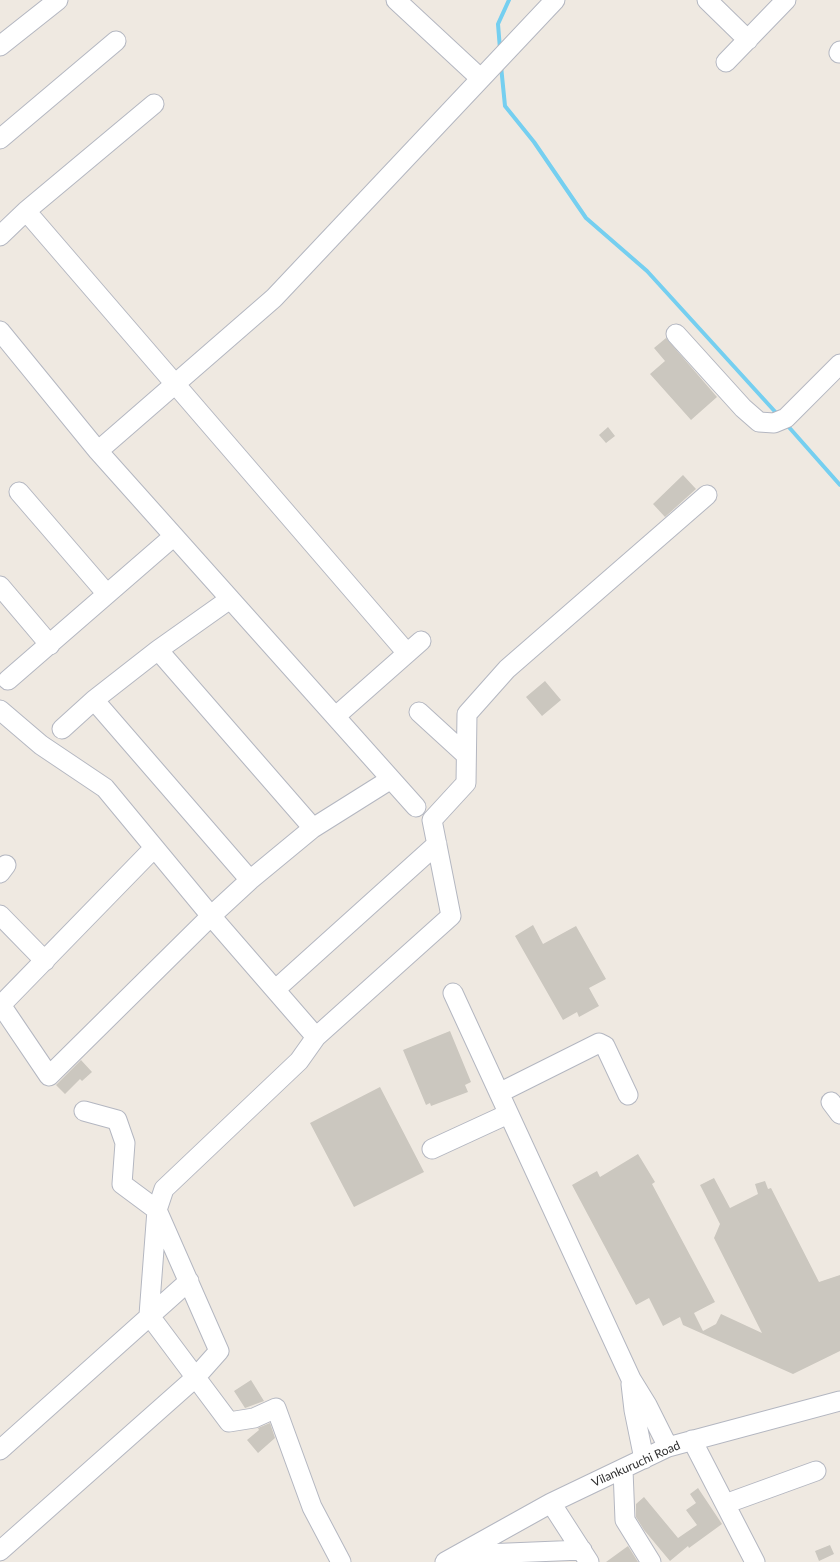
<!DOCTYPE html>
<html>
<head>
<meta charset="utf-8">
<style>
  body { margin:0 }
  canvas { display:block; background:#efe9e1 }
</style>
</head>
<body>
<canvas width="840" height="1562"></canvas>
<script>
const g = document.querySelector('canvas').getContext('2d');
g.lineJoin = 'round';
function poly(rows) {
  const path = new Path2D();
  for (const r of rows) {
    path.moveTo(r[0], r[1]);
    for (let i = 2; i < r.length; i += 2) path.lineTo(r[i], r[i + 1]);
  }
  return path;
}
function strokePath(path, color, width, dash) {
  g.strokeStyle = color;
  g.lineWidth = width;
  g.lineCap = dash ? 'butt' : 'round';
  g.setLineDash(dash || []);
  g.stroke(path);
}
function paint(path, color) {
  g.fillStyle = color;
  g.fill(path, 'evenodd');
}
function drawText(font, color, halo, rows, align = 'center') {
  g.font = font + ' Lato,sans-serif';
  g.lineWidth = 4;
  g.setLineDash([]);
  g.textBaseline = 'middle';
  g.strokeStyle = halo;
  g.fillStyle = color;
  for (const [text, x, y, turn = 0] of rows) {
    g.save();
    g.translate(x, y);
    g.rotate((+turn || 0) * Math.PI / 180);
    g.textAlign = isNaN(turn) ? turn : align;
    if (halo) g.strokeText(text, 0, 0);
    g.fillText(text, 0, 0);
    g.restore();
  }
}
strokePath(poly([
  [500,49,498,24,509,0],
  [501,66,505,106,534,142,586,218,647,271,779,416],
  [787,425,840,485]
]), '#75cff0', 4);
paint(poly([
  [666,338,717,397,691,420,650,374,665,361,654,348],
  [608,427,615,436,606,443,599,435],
  [683,475,696,489,665,517,653,504],
  [545,681,561,700,542,716,526,697],
  [533,925,543,944,576,926,606,979,589,988,599,1006,579,1017,577,1012,563,1020,515,936],
  [450,1031,471,1082,465,1085,468,1092,431,1106,430,1103,426,1105,403,1050],
  [81,1060,92,1072,82,1081,80,1079,65,1094,56,1085],
  [380,1087,424,1172,354,1207,310,1123],
  [638,1154,655,1182,652,1184,715,1302,694,1313,703,1331,716,1324,721,1314,762,1333,714,1238,720,1224,700,1185,714,1178,730,1208,758,1194,755,1184,765,1181,768,1189,771,1188,819,1282,840,1275,840,1351,793,1374,683,1325,680,1317,663,1326,649,1298,636,1305,572,1185,597,1171,600,1177],
  [251,1380,264,1401,245,1408,234,1391],
  [270,1423,275,1438,258,1453,247,1440,259,1430,258,1428],
  [698,1488,722,1524,689,1548,688,1546,670,1561,644,1530,636,1517,636,1504,644,1497,678,1538,697,1525,686,1510,696,1503,690,1494],
  [830,1545,834,1554,819,1561,815,1551],
  [628,1546,638,1562,606,1562]
]), '#cbc7bf');
const minor = poly([
  [396,0,480,78],
  [707,0,748,40],
  [0,46,58,0],
  [839,53,840,51],
  [726,62,786,0],
  [0,139,116,41],
  [26,211,407,653],
  [0,236,26,211,154,104],
  [0,331,98,451,416,807],
  [676,334,743,408,759,422,774,423,786,418,840,364],
  [98,451,274,298,555,0],
  [19,492,107,594],
  [0,586,50,645],
  [158,650,313,828],
  [8,680,174,536],
  [94,700,250,880],
  [0,710,41,745,105,788,211,916,250,880,313,828,391,779],
  [419,712,466,755],
  [336,716,421,641],
  [62,729,94,700,158,650,230,599],
  [154,848,1,1005,49,1076,211,916,316,1037],
  [0,873,6,865],
  [0,915,45,961],
  [276,989,437,844],
  [453,993,631,1379,647,1405,668,1447],
  [499,1093,599,1043,605,1046,628,1095],
  [831,1102,840,1114],
  [432,1149,508,1114],
  [631,1384,634,1410,644,1459],
  [692,1440,755,1562],
  [0,1450,189,1281],
  [623,1470,625,1520,651,1562],
  [551,1503,589,1562],
  [725,1504,816,1471],
  [0,1551,195,1378,219,1351,157,1210,122,1184,125,1143,117,1120,84,1111],
  [460,1555,582,1550],
  [341,1562,312,1507,276,1408,254,1418,229,1422,149,1315,157,1210,164,1189,299,1061,316,1037,451,916,432,820,466,783,467,714,507,669,707,495],
  [445,1562,551,1503,668,1447,840,1401]
]);
strokePath(minor, '#b4b7c1', 21);
strokePath(minor, '#fff', 19);
drawText('12px', '#2e2e2e', '#fff', [
  ["Vilankuruchi Road",636,1464,-24]
]);
</script>
</body>
</html>
